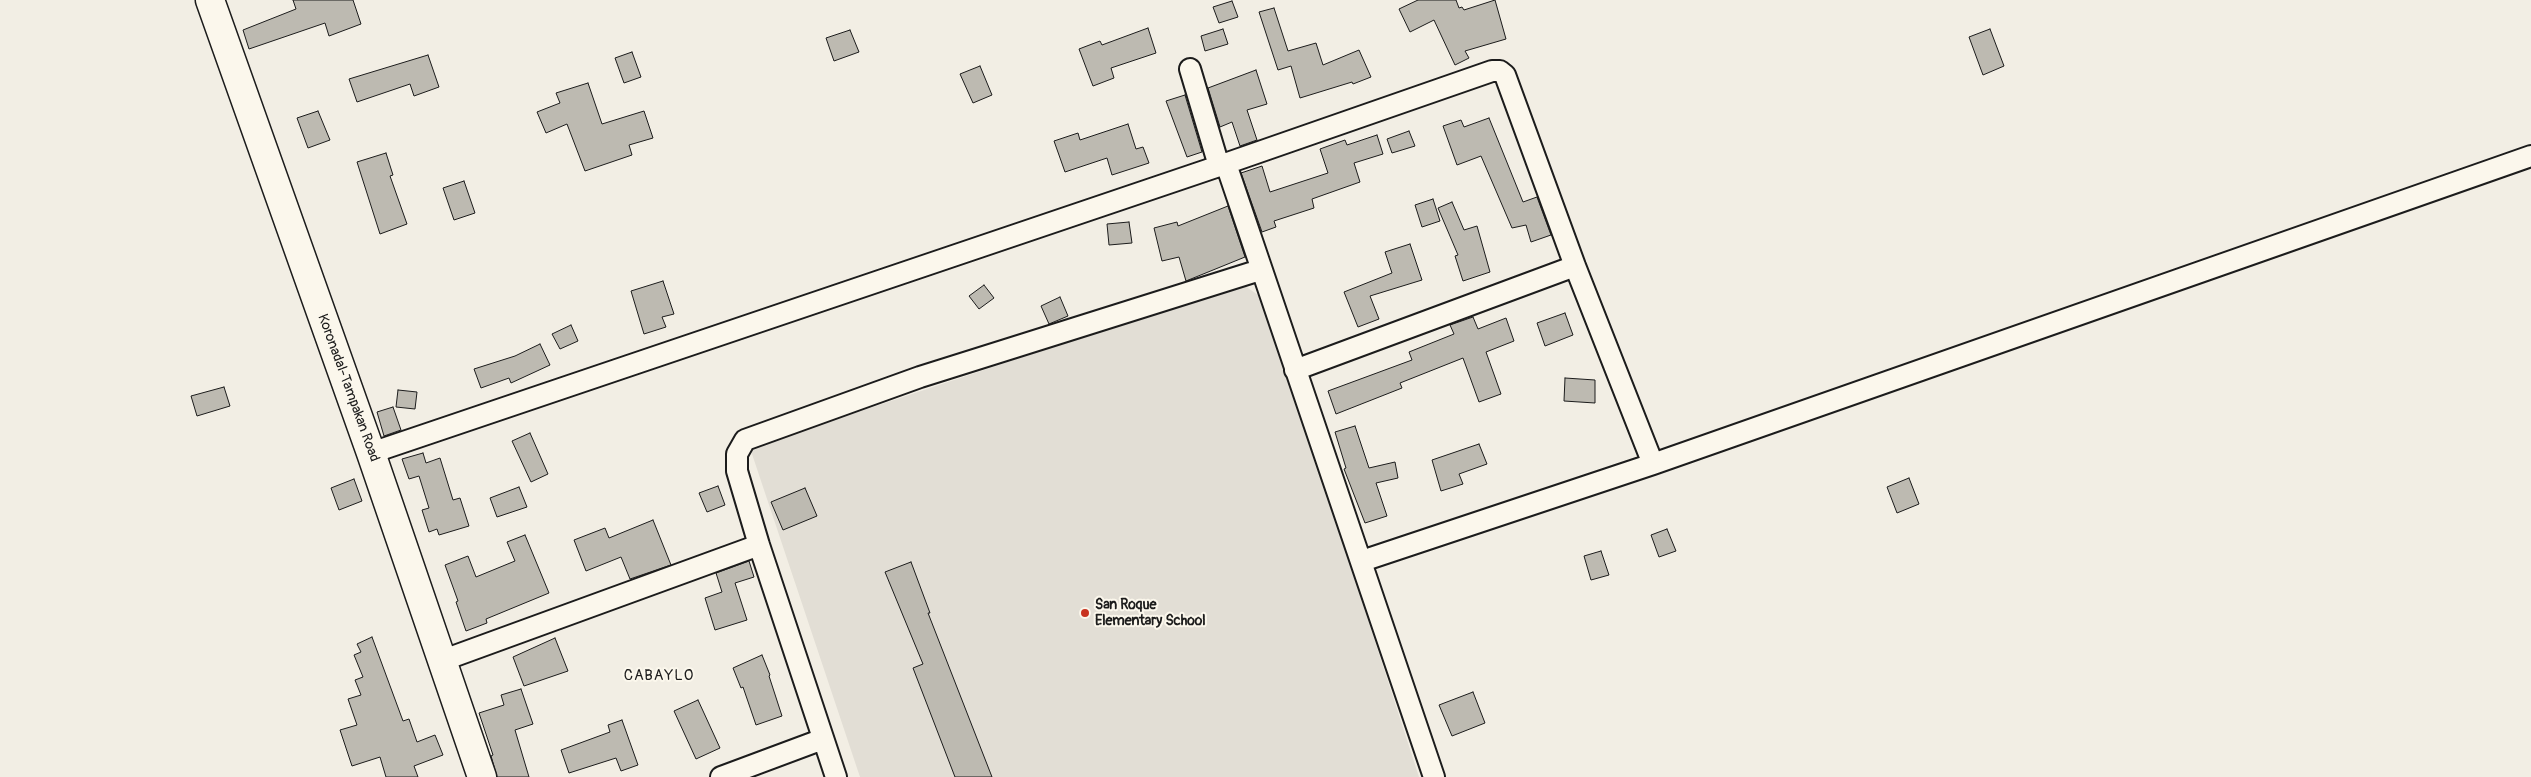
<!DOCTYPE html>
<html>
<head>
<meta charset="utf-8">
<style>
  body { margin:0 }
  canvas { display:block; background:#f2eee4 }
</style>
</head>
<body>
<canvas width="2531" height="777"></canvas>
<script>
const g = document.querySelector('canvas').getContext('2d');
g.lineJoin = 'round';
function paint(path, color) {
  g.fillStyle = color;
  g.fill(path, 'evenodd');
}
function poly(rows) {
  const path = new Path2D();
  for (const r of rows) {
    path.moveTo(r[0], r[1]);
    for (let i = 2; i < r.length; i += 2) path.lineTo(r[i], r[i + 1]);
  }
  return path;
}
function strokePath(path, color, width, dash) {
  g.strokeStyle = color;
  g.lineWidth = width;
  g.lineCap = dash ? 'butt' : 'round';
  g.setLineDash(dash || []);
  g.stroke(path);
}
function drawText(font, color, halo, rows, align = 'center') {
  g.font = font + ' Pangolin,sans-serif';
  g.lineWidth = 4;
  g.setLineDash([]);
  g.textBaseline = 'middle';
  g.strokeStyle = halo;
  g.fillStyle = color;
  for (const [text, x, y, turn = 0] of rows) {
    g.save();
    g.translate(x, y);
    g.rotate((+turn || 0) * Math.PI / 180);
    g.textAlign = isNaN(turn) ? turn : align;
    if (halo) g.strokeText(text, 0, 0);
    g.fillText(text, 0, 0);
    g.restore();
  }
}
paint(poly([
  [1242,284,1264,299,1419,777,860,777,750,448]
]), '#e2ded5');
const building = poly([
  [293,0,353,0,361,24,329,36,325,23,249,49,243,30,296,9,293,0],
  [1418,0,1456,0,1459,8,1462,7,1464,10,1495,0,1506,39,1465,51,1469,58,1455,65,1434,20,1410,32,1399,9,1418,0],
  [1232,1,1238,17,1219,23,1213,7,1232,1],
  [1274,8,1288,51,1316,43,1323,65,1359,50,1371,77,1353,84,1352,82,1300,98,1291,66,1278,70,1259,12,1274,8],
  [1148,28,1156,53,1111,68,1114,78,1093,86,1079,49,1100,41,1102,45,1148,28],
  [1223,29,1228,44,1205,51,1201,36,1223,29],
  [1990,29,2004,66,1983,75,1969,37,1990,29],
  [850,30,859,52,834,61,826,38,850,30],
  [632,52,641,77,624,83,615,58,632,52],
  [428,55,439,87,414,96,410,84,357,102,349,79,428,55],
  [980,66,992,95,973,103,960,74,980,66],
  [1256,70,1267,104,1247,110,1257,140,1240,146,1232,122,1220,127,1208,88,1256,70],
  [588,83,602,124,644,111,653,138,629,145,632,155,585,171,567,124,546,133,537,112,560,103,556,93,588,83],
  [1185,95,1202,152,1187,157,1166,101,1185,95],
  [318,111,330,140,308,148,297,118,318,111],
  [1489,118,1523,202,1537,197,1551,235,1531,242,1526,225,1512,228,1481,156,1457,165,1443,126,1461,120,1464,127,1489,118],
  [1128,124,1136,149,1143,147,1149,163,1112,175,1107,158,1065,172,1054,141,1078,133,1080,140,1128,124],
  [1409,131,1415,146,1392,153,1387,139,1409,131],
  [1377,135,1383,154,1354,163,1360,182,1312,199,1314,208,1274,221,1276,227,1262,232,1241,173,1262,166,1270,192,1328,173,1320,149,1345,140,1347,145,1377,135],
  [386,153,393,175,390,176,407,224,380,234,357,162,386,153],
  [464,181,475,213,454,220,443,188,464,181],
  [1433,199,1440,221,1422,227,1415,205,1433,199],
  [1452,202,1464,230,1477,226,1490,272,1463,281,1455,256,1458,255,1438,208,1452,202],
  [1228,206,1245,257,1186,281,1179,257,1162,261,1154,228,1177,222,1178,226,1228,206],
  [1129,222,1132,243,1109,245,1107,224,1129,222],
  [1410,244,1422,280,1370,296,1379,319,1358,327,1344,292,1392,273,1385,252,1410,244],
  [663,281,674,314,662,317,666,327,644,334,631,291,663,281],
  [984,285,994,298,979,309,969,296,984,285],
  [1060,297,1068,316,1049,324,1041,306,1060,297],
  [1565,313,1573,335,1545,346,1537,323,1565,313],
  [1473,317,1478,329,1506,318,1514,341,1486,352,1501,394,1479,402,1463,358,1400,383,1402,388,1336,414,1328,391,1412,360,1409,352,1454,334,1450,325,1473,317],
  [571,325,578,341,560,349,552,334,571,325],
  [540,344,550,365,511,383,509,378,481,388,474,369,515,356,540,344],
  [1565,378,1595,380,1595,403,1564,401,1565,378],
  [224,387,230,406,197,416,191,396,224,387],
  [398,390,417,392,415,409,396,407,398,390],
  [393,407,401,430,384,436,377,412,393,407],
  [1355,426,1369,468,1395,462,1398,478,1376,483,1387,516,1365,523,1344,469,1346,468,1335,432,1355,426],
  [530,433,548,474,531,482,512,441,530,433],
  [1479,444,1487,464,1459,474,1463,484,1441,491,1432,460,1479,444],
  [423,453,426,463,440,458,453,500,460,498,469,526,439,535,437,529,429,532,422,510,429,508,419,476,409,479,402,459,423,453],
  [1909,478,1919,504,1897,513,1887,487,1909,478],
  [354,479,362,501,339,510,331,488,354,479],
  [718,486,725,505,707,512,699,493,718,486],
  [519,487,527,507,497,517,490,498,519,487],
  [805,488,817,516,783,530,771,502,805,488],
  [653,520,671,565,630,579,621,557,586,571,574,540,605,528,609,538,653,520],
  [1667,529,1676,551,1659,557,1651,535,1667,529],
  [525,535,549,593,486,619,487,623,466,631,456,602,458,601,445,565,468,556,476,577,515,561,507,542,525,535],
  [1601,551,1609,575,1591,580,1584,556,1601,551],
  [749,561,754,577,735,583,747,620,715,630,705,598,722,592,716,573,749,561],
  [911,562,930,613,928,613,992,777,955,777,913,668,923,664,885,572,911,562],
  [372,637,403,721,409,719,417,742,435,735,443,755,414,766,418,777,386,777,380,757,352,766,340,730,357,725,348,699,361,695,355,680,363,677,354,655,361,652,357,644,372,637],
  [555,638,568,671,524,686,513,657,555,638],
  [762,655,770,675,769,676,782,716,756,725,743,687,741,688,733,668,762,655],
  [521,689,533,724,515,730,529,777,497,777,491,756,493,755,479,713,504,705,501,695,521,689],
  [1473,692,1485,723,1452,736,1439,705,1473,692],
  [698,700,720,748,696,759,674,711,698,700],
  [622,720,638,765,621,771,616,758,569,773,561,750,610,732,608,725,622,720]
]);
paint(building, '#bdbab1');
strokePath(building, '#1c1c1c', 1);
const street = poly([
  [1190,69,1219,166],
  [1226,164,1434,777],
  [1295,370,1575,266],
  [371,453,1219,166,1492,71,1500,71,1505,75,1575,266,1653,464],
  [1362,561,1653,464,2531,156],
  [441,661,759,545],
  [721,777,823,739],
  [836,777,759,545,737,471,737,454,745,440,920,377,1260,270]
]);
const secondary = poly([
  [210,0,371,453,482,777]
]);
strokePath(street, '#1c1c1c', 24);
strokePath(secondary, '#1c1c1c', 31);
strokePath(street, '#fbf7ec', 20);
strokePath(secondary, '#fbf7ec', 28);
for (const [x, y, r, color] of [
  [1085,613,5,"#c8321e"]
]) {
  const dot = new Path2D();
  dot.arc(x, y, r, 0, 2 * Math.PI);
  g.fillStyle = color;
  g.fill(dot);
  strokePath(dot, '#fbf7ec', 2);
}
drawText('14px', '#1c1c1c', '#fbf7ec', [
  ["Koronadal-Tampakan Road",348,388,70]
]);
drawText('bold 14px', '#1c1c1c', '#fbf7ec', [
  ["San Roque",1095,605],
  ["Elementary School",1095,621]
], 'left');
g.letterSpacing = '1px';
drawText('15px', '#1c1c1c', '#fbf7ec', [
  ["CABAYLO",659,676]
]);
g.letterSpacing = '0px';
</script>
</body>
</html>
